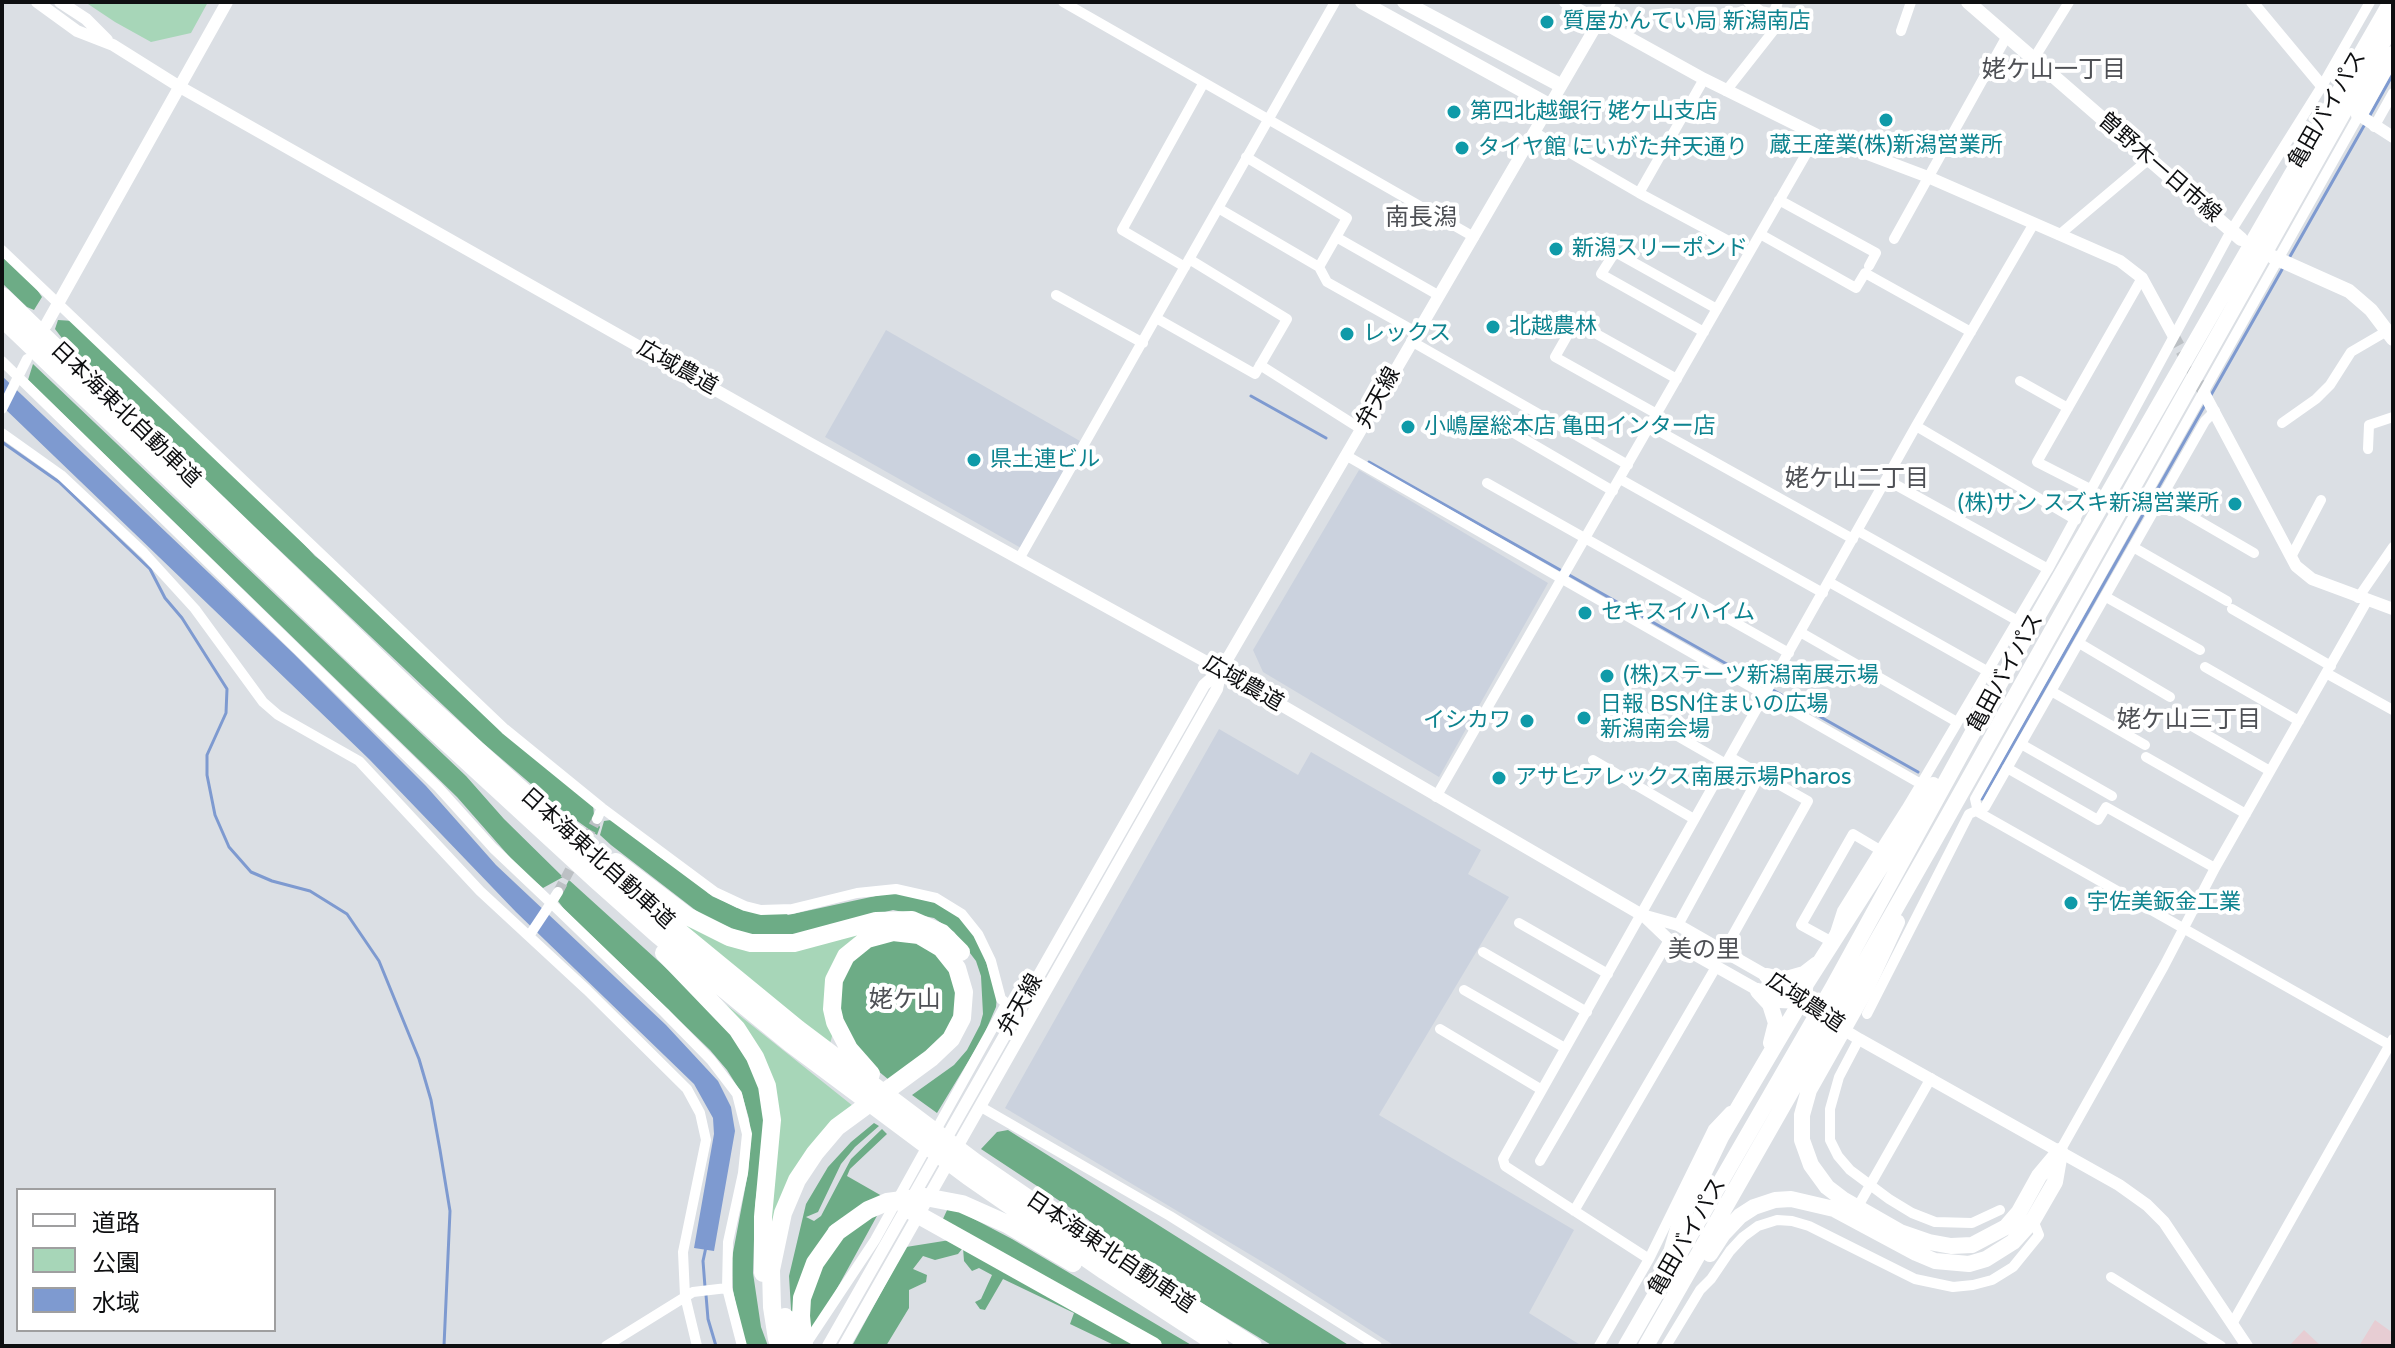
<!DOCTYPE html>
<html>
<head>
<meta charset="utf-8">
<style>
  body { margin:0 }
  #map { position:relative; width:2395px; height:1348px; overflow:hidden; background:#dbdfe4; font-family:"Varela Round","Noto Sans JP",sans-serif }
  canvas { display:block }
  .frame { position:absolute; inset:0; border:4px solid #0e0f11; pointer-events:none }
  .legend { position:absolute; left:16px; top:1188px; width:260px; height:144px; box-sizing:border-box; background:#fff; border:2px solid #9f9fa0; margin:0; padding:10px 14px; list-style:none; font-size:24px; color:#0e0f11 }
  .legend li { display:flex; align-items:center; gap:16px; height:40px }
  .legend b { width:40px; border:2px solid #9f9fa0 }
</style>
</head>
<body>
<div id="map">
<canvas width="2395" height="1348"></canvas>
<div class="frame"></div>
<ul class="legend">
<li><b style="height:10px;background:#fff"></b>道路</li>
<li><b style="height:22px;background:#a7d6b8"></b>公園</li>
<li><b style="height:22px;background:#7e9ad0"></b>水域</li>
</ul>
</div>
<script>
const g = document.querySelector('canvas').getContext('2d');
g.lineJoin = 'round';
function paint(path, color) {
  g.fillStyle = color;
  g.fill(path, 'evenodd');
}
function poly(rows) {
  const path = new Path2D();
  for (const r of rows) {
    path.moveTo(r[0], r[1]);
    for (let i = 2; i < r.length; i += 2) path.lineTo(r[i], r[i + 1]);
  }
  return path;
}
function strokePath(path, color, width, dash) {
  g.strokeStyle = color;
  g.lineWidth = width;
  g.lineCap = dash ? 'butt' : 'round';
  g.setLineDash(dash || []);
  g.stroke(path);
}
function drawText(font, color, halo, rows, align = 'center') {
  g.font = font + ' "Varela Round","Noto Sans JP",sans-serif';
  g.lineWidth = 8;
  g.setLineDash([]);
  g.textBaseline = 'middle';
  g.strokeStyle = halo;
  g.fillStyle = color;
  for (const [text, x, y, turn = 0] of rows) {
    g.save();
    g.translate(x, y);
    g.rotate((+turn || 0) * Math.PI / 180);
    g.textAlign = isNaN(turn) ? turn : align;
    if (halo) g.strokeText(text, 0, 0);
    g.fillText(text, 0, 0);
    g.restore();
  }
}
paint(poly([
  [886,330,1080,441,1021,548,825,437],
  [1359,470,1548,583,1439,777,1263,672,1253,650],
  [1219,729,1298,775,1311,752,1481,850,1468,874,1509,897,1379,1115,1574,1230,1529,1313,1582,1346,1395,1346,1281,1273,1005,1108]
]), '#cbd2de');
paint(poly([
  [2375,1320,2393,1333,2393,1346,2359,1346],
  [2304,1330,2321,1346,2289,1346]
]), '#e7cdd3');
paint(poly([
  [85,2,208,2,191,33,151,42,115,22],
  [680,921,859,932,830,1044,741,972],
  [719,999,853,1106,773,1222,766,1223,777,1156]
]), '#a7d6b8');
paint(poly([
  [2,253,33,284,42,297,34,310,27,307,2,283],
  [58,320,73,321,290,529,315,556,341,576,593,803,594,816,600,827,597,835,559,808,483,743,255,527,68,346,55,329],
  [33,364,466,776,504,819,563,877,543,888,522,871,457,797,28,380],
  [611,820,637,838,657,855,703,886,708,893,737,908,784,912,788,915,894,892,914,894,961,913,978,938,997,995,996,1007,983,1037,937,1113,912,1095,954,1065,967,1050,980,1025,983,1014,981,976,976,961,954,932,934,918,893,910,793,935,745,934,703,916,611,845,600,835,604,821],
  [569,880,687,987,734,1036,752,1064,761,1089,766,1125,755,1205,753,1273,761,1327,768,1346,744,1346,733,1290,732,1258,748,1173,751,1139,749,1119,742,1094,727,1070,710,1050,564,909,558,901],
  [906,939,938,953,950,968,958,1003,945,1039,889,1080,877,1070,845,1034,838,1003,844,970,870,944],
  [874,1123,879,1126,855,1147,841,1164,818,1212,806,1217,814,1221,821,1216,851,1159,882,1129,887,1134,850,1169,847,1176,882,1196,829,1227,792,1325,789,1276,806,1204,828,1167,851,1142],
  [1008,1130,1299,1314,1350,1346,1273,1346,1164,1280,1087,1219,981,1149,997,1132],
  [948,1208,955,1209,1012,1239,1193,1346,1161,1346,942,1221],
  [878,1214,823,1314,808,1338,806,1315,815,1278,825,1257,850,1229],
  [950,1240,962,1249,958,1254,935,1260,923,1256,913,1269,927,1275,926,1282,909,1290,909,1308,886,1346,852,1346,906,1247],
  [963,1248,1140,1346,1116,1346,1070,1324,1074,1313,1003,1279,985,1310,980,1309,975,1302,981,1299,992,1275,979,1268,972,1271,964,1261]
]), '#6dac86');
paint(poly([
  [2,376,293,653,426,786,496,865,666,1025,718,1081,731,1107,735,1131,714,1251,694,1248,714,1134,713,1118,694,1084,516,912,369,759,2,406]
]), '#7e9ad0');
strokePath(poly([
  [2369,117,2393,74],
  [2288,260,2365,124],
  [2211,395,2284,266],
  [1251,396,1326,438],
  [2,442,59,482,150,569,165,598,182,618,227,689,226,713,207,755,207,775,215,815,229,847,251,872,272,881,310,891,347,914,379,961,419,1059,431,1100,440,1150,450,1211,444,1346],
  [1369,462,1918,772],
  [1982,799,2205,405],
  [705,1287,703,1261,706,1247],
  [706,1295,708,1319,716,1346]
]), '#7e9ad0', 3);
strokePath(poly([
  [558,892,597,819]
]), '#bcc0c4', 10, [10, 5]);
strokePath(poly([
  [2173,335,2204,393]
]), '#bcc0c4', 12, [12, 6]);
strokePath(poly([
  [1063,2,1474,237],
  [1771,18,1778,2],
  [1901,31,1911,2],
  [2033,60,2069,2],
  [1726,91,1774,30,1771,18,1748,2],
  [2359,115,1975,799,1978,812,2393,1047],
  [2374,127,2393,93],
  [1534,132,1639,193,1749,252],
  [1639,193,1704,79],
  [1779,200,1876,253,1869,266],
  [1218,208,1319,267,1347,218,1246,157],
  [1760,234,1856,288,1865,273,1971,332],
  [2059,235,2148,160],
  [1336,237,1438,295],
  [1894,239,2007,36],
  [2,250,505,729,602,808,715,892,745,906,761,910,792,909,857,893,896,889,936,898,962,914,978,934,991,961,1001,999,1017,1012],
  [1185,267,1122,230,1203,84],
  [1319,267,1327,282,1416,332],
  [1056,295,1143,343],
  [1156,318,1255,374,1287,319,1189,259],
  [1704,332,1601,274,1615,252,1717,309],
  [1411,341,1628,465],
  [2,361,438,787,493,848,551,903,529,936],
  [1260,365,1361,429],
  [2020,381,2068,408],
  [2,409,27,359],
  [1657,414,1555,357,1575,322,1677,379],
  [2282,423,2316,399,2330,385,2351,352,2387,331],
  [1650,426,1853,539],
  [1916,426,2076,520],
  [1512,432,1613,491],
  [2,433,61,475,144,553,195,609,263,702,278,715,359,761,480,891,587,990,687,1089,700,1113,706,1140,683,1252,685,1296,697,1346],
  [2368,449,2369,425,2393,417],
  [1347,456,1921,784],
  [1620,479,1823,593],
  [1887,480,2048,569],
  [1487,483,1789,653],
  [2092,490,2037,462,2142,278],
  [2161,499,2254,553],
  [1858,531,2018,621],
  [2133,547,2227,601],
  [2291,557,2321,500],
  [1019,559,1335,2],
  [1829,582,1987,671],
  [2106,597,2200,650],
  [2358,598,2393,547],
  [2232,609,2331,666],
  [1800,632,1957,722],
  [2079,643,2170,697],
  [2205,667,2299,721],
  [2326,673,2393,710],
  [2051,691,2145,745],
  [1627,707,1726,764],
  [2169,713,2270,771],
  [2021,744,2112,796],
  [2146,757,2246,814],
  [1593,760,1694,819],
  [2007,768,2098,820,2106,807,2215,868],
  [1436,797,1817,135],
  [597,819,602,808],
  [1880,850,1853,834,1801,925,1832,942,1842,911,1880,850,1906,809,1921,784,2048,569,2231,231,2322,86,2370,2],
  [558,892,551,903,664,1012,711,1060,737,1094,747,1134,743,1173,728,1242,727,1288,742,1346],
  [1519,923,1608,974],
  [1678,925,1761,773],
  [1724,951,1808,801,1730,757],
  [1483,952,1587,1012],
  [1464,990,1565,1048],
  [1867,1014,1969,814,1985,807,2205,421,2215,411],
  [1440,1029,1542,1090],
  [1859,1039,1839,1077,1830,1109,1830,1140,1838,1156,1850,1170,1889,1199,1912,1213,1935,1222,1972,1223,2000,1210],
  [981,1107,1170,1216,1377,1346],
  [2060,1151,2164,966,2215,868,2367,601],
  [1540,1161,1669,940],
  [1861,1201,1931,1078],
  [1574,1211,1716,967],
  [1649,1259,1505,1166,1503,1159,1916,426,2033,225],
  [2111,1277,2221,1346],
  [2232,1324,2393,1039],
  [806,1344,875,1240,1006,1004],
  [606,1346,693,1292,727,1288],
  [1599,1346,1649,1259,1713,1129,1730,1111],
  [1666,1346,1700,1290,1711,1279,1730,1251,1743,1237,1758,1226,1777,1220,1792,1221,1809,1226,1915,1279,1953,1287,1973,1285,1992,1280,2013,1267,2039,1235,2033,1220]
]), '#fff', 10);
strokePath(poly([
  [37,2,77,31,113,45,180,87,811,444,1221,670,1642,915,1678,925,1767,976,1788,988,1800,1003,1859,1039,2119,1185,2147,1205,2164,1222,2247,1346],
  [60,2,86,19,107,40],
  [1565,2,1704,79,1817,135,1928,177,2120,261,2142,278,2173,335],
  [2252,2,2322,86],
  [2359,115,2393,137],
  [46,325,227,2],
  [2204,393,2296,566,2312,579,2393,609],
  [1645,917,1669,940,1779,1002,1800,1003],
  [828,1346,1204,685,1221,670],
  [844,1346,1217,689,1221,670,1610,2]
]), '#fff', 12);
strokePath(poly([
  [1362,2,1549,105],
  [1404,2,1560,85],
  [1968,2,2241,239],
  [2273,257,2349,291,2371,310,2393,339]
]), '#fff', 14);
strokePath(poly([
  [2359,115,2393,54],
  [1897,922,1866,989,1809,1090,1802,1115,1802,1140,1811,1165,1827,1187,1844,1200,1900,1232,1929,1242,1951,1246,1972,1245,2006,1227,2019,1212,2039,1176,2060,1151],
  [1767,976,1783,980,1804,974,1817,964],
  [1758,991,1770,1004,1776,1023,1771,1043],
  [1710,1254,1723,1234,1740,1216,1754,1207,1775,1200,1791,1199,1834,1209,1916,1253,1935,1261,1969,1264,1986,1259,2013,1242,2033,1220,2055,1182,2060,1153],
  [1670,1256,1680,1222,1721,1137,1800,1003,1806,984,1933,785],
  [1626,1346,1833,987,2017,652,2391,2],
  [1646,1346,1930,848,2393,24]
]), '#fff', 16);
strokePath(poly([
  [2,296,415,694,670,924,798,1029,976,1163,1110,1255,1253,1346],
  [2,318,405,704,596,880,658,935,790,1043,968,1176,1105,1271,1220,1346],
  [616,862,687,916,729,937,751,943,794,943,876,921,912,920,942,933,961,952],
  [664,953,737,1029,755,1057,767,1086,772,1120,763,1217,763,1273],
  [906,1208,1153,1346],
  [785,1317,792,1346],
  [777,1339,772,1307,771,1270,783,1213,797,1180,815,1153,837,1127,931,1058,951,1039,962,1018,964,992,957,968,941,948,919,935,893,932,867,939,846,956,834,980,832,1009,835,1022,849,1049,871,1074],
  [804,1346,801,1316,802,1298,815,1263,837,1232,868,1210,887,1202,925,1197,962,1204,1007,1224,1073,1263]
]), '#fff', 18);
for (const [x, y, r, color] of [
  [1547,22,8,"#0f9aa8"],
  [1454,112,8,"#0f9aa8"],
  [1886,120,8,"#0f9aa8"],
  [1462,148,8,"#0f9aa8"],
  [1556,249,8,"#0f9aa8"],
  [1493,327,8,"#0f9aa8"],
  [1347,334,8,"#0f9aa8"],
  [1408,427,8,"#0f9aa8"],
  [974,460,8,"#0f9aa8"],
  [2235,504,8,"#0f9aa8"],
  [1585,613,8,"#0f9aa8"],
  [1607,676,8,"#0f9aa8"],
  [1584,718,8,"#0f9aa8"],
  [1527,721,8,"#0f9aa8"],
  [1499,778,8,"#0f9aa8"],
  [2071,903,8,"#0f9aa8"]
]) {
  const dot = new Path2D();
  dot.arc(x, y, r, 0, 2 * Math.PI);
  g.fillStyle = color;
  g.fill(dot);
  strokePath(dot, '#fff', 3);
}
drawText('22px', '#0d838f', '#fff', [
  ["質屋かんてい局 新潟南店",1563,22],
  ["第四北越銀行 姥ケ山支店",1470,112],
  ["蔵王産業(株)新潟営業所",1886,146,"center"],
  ["タイヤ館 にいがた弁天通り",1478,148],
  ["新潟スリーポンド",1572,249],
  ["北越農林",1509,327],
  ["レックス",1363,334],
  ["小嶋屋総本店 亀田インター店",1424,427],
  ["県土連ビル",990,460],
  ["(株)サン スズキ新潟営業所",2219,504,"right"],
  ["セキスイハイム",1601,613],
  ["(株)ステーツ新潟南展示場",1623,676],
  ["日報 BSN住まいの広場",1600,705],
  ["新潟南会場",1600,730],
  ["イシカワ",1511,721,"right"],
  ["アサヒアレックス南展示場Pharos",1515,778],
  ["宇佐美鈑金工業",2087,903]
], 'left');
drawText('22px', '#0e0f11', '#fff', [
  ["亀田バイパス",2328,110,-60],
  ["曽野木一日市線",2159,168,41],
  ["広域農道",677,368,29],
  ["弁天線",1379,398,-61],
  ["日本海東北自動車道",125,415,44],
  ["亀田バイパス",2006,673,-61],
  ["広域農道",1243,684,30],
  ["日本海東北自動車道",597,859,42],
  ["広域農道",1805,1003,34],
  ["弁天線",1021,1005,-60],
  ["亀田バイパス",1688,1237,-60],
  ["日本海東北自動車道",1110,1253,34]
]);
drawText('24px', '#4e5055', '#fff', [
  ["姥ケ山一丁目",2054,71],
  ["南長潟",1421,219],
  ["姥ケ山二丁目",1857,480],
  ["姥ケ山三丁目",2189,721],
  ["美の里",1704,951],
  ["姥ケ山",905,1001]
]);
</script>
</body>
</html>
